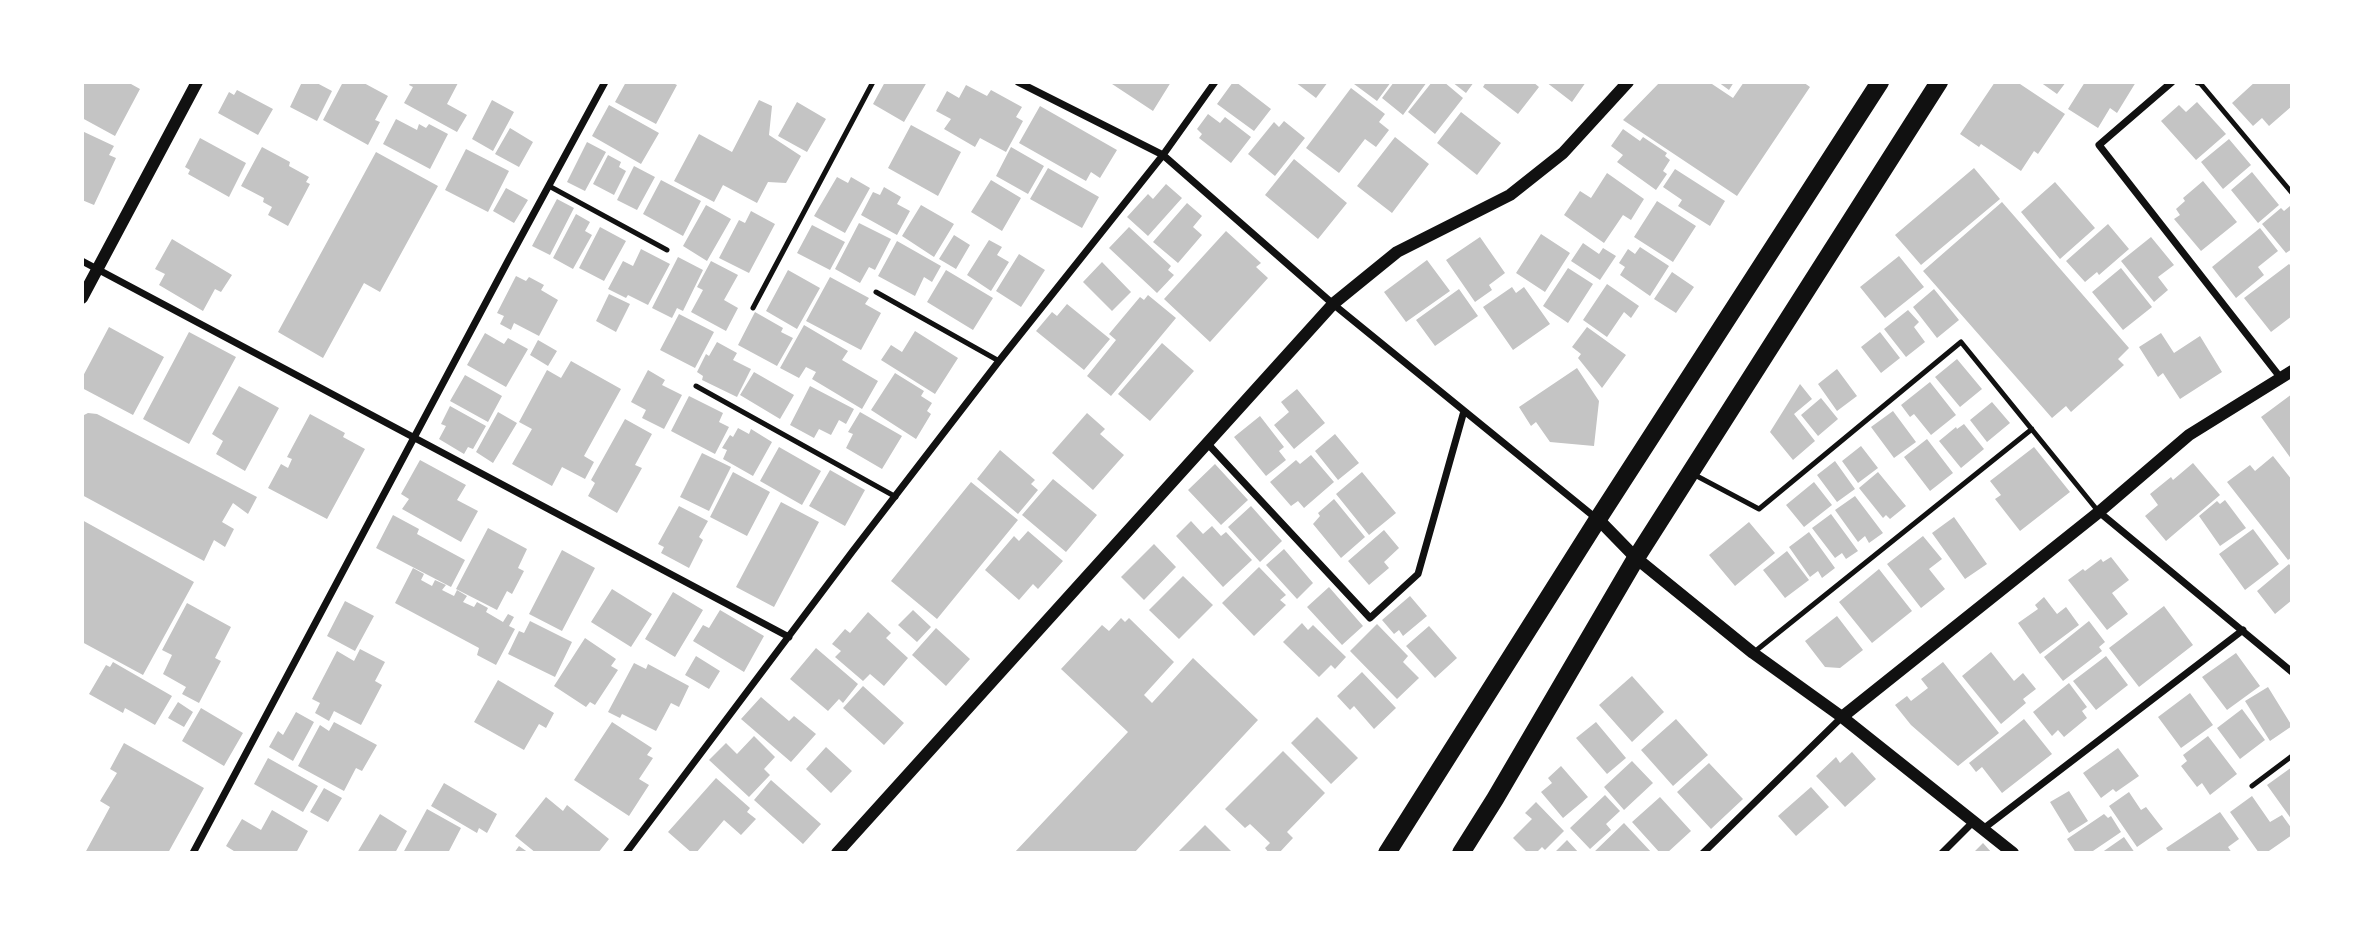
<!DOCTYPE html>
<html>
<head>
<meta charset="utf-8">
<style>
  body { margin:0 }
  #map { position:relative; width:2374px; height:935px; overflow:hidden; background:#fff; font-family:"Sofia Sans Condensed",sans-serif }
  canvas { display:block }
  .frame { position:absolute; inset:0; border:84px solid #fff; pointer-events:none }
</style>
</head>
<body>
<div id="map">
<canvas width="2374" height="935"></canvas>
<div class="frame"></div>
</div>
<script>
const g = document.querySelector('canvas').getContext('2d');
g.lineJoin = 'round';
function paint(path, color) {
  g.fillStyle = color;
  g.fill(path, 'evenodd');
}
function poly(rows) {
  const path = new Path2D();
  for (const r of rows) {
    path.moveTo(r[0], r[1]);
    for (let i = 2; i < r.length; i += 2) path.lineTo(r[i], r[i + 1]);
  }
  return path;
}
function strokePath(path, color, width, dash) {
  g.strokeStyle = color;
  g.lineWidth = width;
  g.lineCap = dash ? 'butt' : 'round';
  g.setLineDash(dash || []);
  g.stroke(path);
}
paint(poly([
  [82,82,132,82,131,84,140,89,115,136,82,118],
  [302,82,315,82,332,91,317,121,290,107],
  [343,82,362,82,388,96,375,120,380,122,368,145,323,120],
  [411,82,458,83,447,104,467,115,457,132,404,103,413,87,409,85],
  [626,82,671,82,677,85,656,124,615,102],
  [885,82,927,82,904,122,873,104],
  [1109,82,1171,82,1153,111],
  [1233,82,1236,82,1271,109,1254,131,1217,104],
  [1295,82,1328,82,1316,98],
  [1356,82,1391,82,1377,101,1354,84],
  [1394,82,1427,82,1403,115,1382,98],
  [1432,82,1444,82,1463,98,1435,134,1408,112],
  [1452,82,1474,82,1466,93],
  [1486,82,1533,82,1539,87,1518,114,1483,87],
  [1546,82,1586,82,1572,102],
  [1660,82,1709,82,1733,98,1744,82,1803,82,1810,87,1737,196,1623,120],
  [1718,82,1734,82,1729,90],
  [1995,82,2017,82,2065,114,2038,154,2034,151,2021,171,1981,144,1979,147,1960,134],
  [2040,82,2066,82,2057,94],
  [2085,82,2136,82,2117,113,2110,108,2098,128,2068,109],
  [2255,82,2292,82,2292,106,2269,126,2262,118,2253,126,2232,103],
  [966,85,987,96,991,90,1022,107,1016,117,1023,121,1006,152,980,138,975,147,944,129,951,119,936,111,947,91,959,98],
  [1351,88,1385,114,1379,122,1389,130,1376,147,1365,139,1339,173,1306,148],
  [237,90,273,109,258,135,218,113,229,92,234,95],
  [492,100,514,112,493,151,472,139],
  [759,100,772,106,769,135,801,156,786,183,768,182,757,203,723,185,714,202,674,181,699,134,732,152],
  [797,102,826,119,807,152,778,136],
  [2197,102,2226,134,2196,160,2161,121,2179,105,2186,112],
  [609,105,659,133,641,164,592,136],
  [1040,106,1117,150,1100,178,1091,172,1086,181,1019,143],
  [1461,112,1501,143,1477,175,1437,143],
  [1208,114,1220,123,1225,117,1251,137,1231,163,1199,138,1202,134,1197,129],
  [396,119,417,130,419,124,426,128,429,124,448,134,430,169,383,144],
  [1284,121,1305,138,1275,176,1248,154,1274,122,1279,127],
  [911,125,961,152,938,196,888,168],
  [510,128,533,142,519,167,495,154],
  [1623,129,1640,141,1643,137,1667,153,1665,156,1670,160,1663,171,1667,174,1656,190,1617,162,1623,155,1611,146],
  [82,131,114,146,109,155,116,158,94,205,82,200],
  [1395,137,1429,164,1392,213,1357,186],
  [200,138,246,163,229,197,188,174,190,170,185,167],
  [2229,139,2251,165,2223,189,2201,162],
  [587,142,606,152,585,191,567,182],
  [262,147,290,162,289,166,309,177,306,182,310,184,288,226,268,215,272,207,263,202,264,198,241,186],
  [1011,147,1044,166,1028,194,996,176],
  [466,149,509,171,488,212,445,190],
  [376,152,438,186,380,292,364,283,323,358,278,332],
  [608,155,621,162,619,167,626,171,614,195,593,184],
  [1294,159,1347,203,1318,239,1265,195],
  [634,166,655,177,637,210,617,200],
  [1048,168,1099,197,1082,228,1030,199],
  [1974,168,2000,199,1921,265,1895,235],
  [1675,169,1725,201,1710,226,1678,206,1682,200,1663,187],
  [2252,172,2279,205,2258,223,2231,190],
  [1607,173,1644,199,1631,220,1623,215,1604,243,1564,215,1580,191,1591,198],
  [837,177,848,183,851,177,870,188,845,233,814,216],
  [661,180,701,201,683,236,643,214],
  [991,180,1021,198,1002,231,971,212],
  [2203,181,2237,222,2201,251,2174,219,2180,215,2176,209,2185,201,2183,198],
  [2055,182,2095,228,2060,259,2021,212],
  [1166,184,1182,198,1148,236,1127,217,1148,194,1153,199],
  [884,187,901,197,897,204,910,211,897,235,861,215,873,192,880,195],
  [506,188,528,200,514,223,493,211],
  [557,199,574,208,550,255,532,246],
  [1657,201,1696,226,1673,262,1634,237],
  [2002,202,2129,348,2118,359,2124,365,2071,412,2066,406,2052,418,1923,271],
  [1187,203,1202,216,1193,227,1202,235,1178,263,1153,242],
  [706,205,731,219,707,261,683,246],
  [921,205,954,224,934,257,902,236],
  [2290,206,2292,249,2286,253,2262,224,2281,208,2284,211],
  [751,211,775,224,749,273,719,258,739,220,745,223],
  [576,214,590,222,585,231,592,235,573,269,553,258],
  [859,223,891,239,875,270,869,267,860,283,835,269],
  [2108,224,2129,249,2099,275,2097,272,2085,282,2066,261],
  [812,225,845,242,830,270,797,253],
  [600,227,626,241,604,281,579,268],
  [1129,227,1171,266,1168,270,1174,275,1157,293,1109,248],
  [2260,228,2278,251,2258,267,2264,275,2236,298,2212,267],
  [1226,231,1261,263,1256,267,1268,278,1210,342,1164,299],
  [1541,234,1570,253,1545,292,1516,273],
  [954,235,970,245,956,269,939,259],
  [1480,237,1505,273,1489,285,1492,290,1475,302,1446,260],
  [2151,237,2174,265,2158,277,2168,290,2154,302,2121,261],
  [172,239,232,275,221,292,215,289,203,311,159,285,165,274,155,269],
  [989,240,1002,247,997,255,1009,262,991,291,967,275],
  [897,241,941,266,932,282,924,277,915,296,878,276],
  [1583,243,1599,254,1603,248,1616,256,1600,280,1571,261],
  [1640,247,1669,266,1650,296,1620,275,1625,267,1619,263,1628,249,1635,254],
  [641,249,670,264,648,305,628,295,626,298,608,289,623,261,633,266],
  [1019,254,1045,270,1021,307,996,291],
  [1899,256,1924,287,1885,318,1860,287],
  [678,257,703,270,683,311,677,308,672,318,652,308],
  [1427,260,1450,291,1406,322,1384,292],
  [711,261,738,275,724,300,738,308,726,331,691,312,703,290,697,287],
  [1102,262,1131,292,1112,311,1083,282],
  [2289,264,2292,267,2292,316,2271,332,2244,298],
  [1568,268,1593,284,1568,323,1543,306],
  [2121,268,2152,307,2123,330,2092,292],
  [788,270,820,288,797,329,766,311],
  [946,270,993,298,973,330,927,302],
  [1672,272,1694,287,1676,313,1654,299],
  [516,276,526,281,529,277,544,285,541,290,558,300,539,336,514,323,511,330,500,324,504,316,497,313],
  [830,277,869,298,865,304,881,313,861,350,806,321],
  [1607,284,1639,306,1631,318,1624,312,1607,337,1583,320],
  [1512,287,1516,293,1524,287,1550,324,1513,350,1483,307],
  [1459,289,1478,316,1435,346,1416,320],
  [1934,289,1959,320,1937,338,1913,307],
  [609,294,630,304,616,332,596,321],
  [1148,295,1176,318,1111,396,1087,376,1116,340,1109,334,1140,297,1144,300],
  [1067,304,1110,339,1084,370,1036,331,1052,312,1057,316],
  [1908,310,1919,322,1914,327,1925,342,1906,357,1884,329],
  [755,312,783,328,781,332,793,338,777,366,738,345],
  [679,314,714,332,695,368,660,350],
  [804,325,848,351,842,360,878,381,862,409,812,379,816,372,806,367,799,378,780,368],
  [109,327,164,357,133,415,82,388,82,378],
  [1587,327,1626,355,1602,388,1578,358,1581,354,1572,347],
  [915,331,958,358,935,394,881,360,891,345,902,352],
  [189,332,236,357,189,444,143,419],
  [1880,332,1900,358,1881,373,1861,347],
  [485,333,504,344,508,338,528,349,506,387,467,365],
  [2161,333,2174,353,2200,336,2222,372,2180,399,2163,373,2158,377,2139,347],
  [538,340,557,351,548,366,530,355],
  [717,342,737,353,733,360,751,369,737,397,702,380,703,376,697,372,706,354,709,356],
  [1162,343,1194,371,1150,421,1118,394],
  [1957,359,1982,389,1960,407,1935,377],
  [571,361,621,389,584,456,594,462,585,479,562,467,552,486,512,464,532,429,519,422,547,370,561,378],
  [1577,368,1599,401,1594,446,1550,442,1536,422,1531,426,1519,407],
  [1837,369,1857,396,1837,411,1818,384],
  [648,370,665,380,662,385,682,395,664,429,642,418,646,410,631,402],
  [754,372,794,395,780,419,740,395],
  [895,373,924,391,921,396,932,403,927,411,931,414,916,439,871,410],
  [465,375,502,396,488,422,450,401],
  [1930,382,1956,415,1931,435,1914,414,1910,417,1901,405],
  [1800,384,1812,399,1794,414,1815,441,1793,460,1770,432],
  [239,386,279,408,245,471,216,454,223,441,212,434],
  [810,386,854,409,846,424,839,420,831,435,819,429,814,438,790,425],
  [1297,389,1325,423,1294,449,1274,425,1289,412,1281,402],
  [2292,394,2292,460,2261,417],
  [689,396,723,413,719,422,729,427,715,454,671,431],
  [1821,398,1838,419,1818,436,1801,415],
  [1992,402,2010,423,1987,442,1970,420],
  [450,406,486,426,473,449,468,447,464,454,439,439,446,426,441,424],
  [1893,411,1916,442,1894,458,1871,427],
  [498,412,517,423,493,463,476,452],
  [860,412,902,436,882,469,846,448,853,434,848,432],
  [88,413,97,414,257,497,248,514,233,503,222,522,234,529,225,547,214,540,204,561,82,495,82,416],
  [1087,413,1105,429,1100,434,1124,455,1093,490,1052,453],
  [310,414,345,433,343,437,365,449,327,519,268,488,281,464,288,468,292,459,287,457],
  [1260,416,1284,447,1279,451,1286,460,1266,476,1234,437],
  [625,419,652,434,635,465,642,468,617,513,588,496,595,483,591,480],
  [1964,424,1984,449,1961,468,1939,441,1956,427,1957,429],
  [738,428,749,434,751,429,772,442,753,476,723,459,727,450,722,448,730,435,733,437],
  [1335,434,1359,463,1338,480,1315,451],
  [1927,439,1953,473,1930,491,1904,457],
  [1861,446,1878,468,1858,483,1842,461],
  [779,447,821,471,802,505,760,481],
  [2034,447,2070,492,2020,531,1995,499,2001,495,1990,481],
  [1000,450,1035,480,1031,484,1038,490,1018,514,977,479],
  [702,453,731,467,709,511,680,497],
  [1311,455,1334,482,1304,508,1298,501,1291,506,1270,482,1296,460,1300,464],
  [2273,456,2292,480,2292,557,2288,560,2227,482,2250,465,2255,471],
  [420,460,466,485,457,500,478,511,461,542,402,509,409,499,401,494],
  [1835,461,1855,489,1837,502,1817,475],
  [2193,463,2220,495,2166,541,2145,516,2158,505,2150,494,2171,477,2173,480],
  [1215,464,1248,500,1221,525,1188,490],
  [830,470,865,490,845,526,809,506],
  [733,472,770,492,747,536,710,517],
  [1362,472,1396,513,1369,535,1336,494],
  [1878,472,1906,506,1890,519,1886,515,1883,518,1859,488],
  [1053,479,1097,515,1066,552,1022,515],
  [971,482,1018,520,937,619,891,581],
  [1814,482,1832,505,1804,527,1786,505],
  [1855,496,1883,533,1869,543,1865,536,1858,542,1835,510],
  [1334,499,1365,537,1341,558,1313,524,1320,516,1318,513],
  [2225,500,2246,528,2220,546,2199,516,2217,501,2220,504],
  [781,502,819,522,774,607,736,587],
  [679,506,708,521,699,537,703,540,689,568,661,553,664,547,658,544],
  [1251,506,1282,541,1260,562,1228,527],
  [1831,514,1858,551,1846,559,1842,553,1835,558,1812,528],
  [393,515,419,529,417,534,465,560,451,587,376,548],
  [1954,517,1987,564,1965,579,1932,533],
  [82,520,194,582,143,675,82,642],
  [1191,521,1203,534,1212,526,1221,536,1226,532,1252,560,1223,587,1176,536],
  [1749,522,1775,553,1735,586,1709,555],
  [488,528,527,549,518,568,524,571,512,594,507,591,497,610,456,589],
  [2253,529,2279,564,2245,590,2219,554],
  [1384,530,1399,548,1384,562,1389,568,1369,585,1348,561],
  [1028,531,1063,561,1038,589,1033,584,1019,600,985,570,1014,536,1019,541],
  [1809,532,1835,568,1822,578,1818,571,1810,577,1789,547],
  [1923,536,1942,559,1929,569,1945,589,1921,608,1887,564],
  [1154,544,1176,567,1144,600,1121,577],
  [1284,549,1313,583,1297,599,1266,565],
  [562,550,595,568,562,631,529,614],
  [1787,551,1809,580,1785,598,1763,570],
  [2111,557,2129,580,2112,593,2128,614,2107,630,2068,580,2083,569,2085,571,2101,559,2103,562],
  [2289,564,2292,568,2292,600,2275,614,2257,591],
  [1259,567,1286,595,1280,600,1286,605,1254,636,1222,603],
  [413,568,424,574,421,580,432,586,435,580,446,585,442,590,454,596,457,590,467,596,463,602,474,607,477,602,488,608,486,612,503,622,508,614,514,617,509,626,515,629,496,665,477,655,479,648,395,603],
  [1879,569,1912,611,1872,643,1839,602],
  [1183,576,1213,605,1179,639,1149,610],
  [1329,587,1363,626,1342,645,1307,607],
  [612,589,652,614,631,647,591,622],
  [673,592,703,610,675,657,645,639],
  [1410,596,1427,616,1403,636,1399,630,1394,634,1382,620],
  [2044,597,2057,614,2066,607,2079,625,2040,654,2018,623,2038,609,2035,605],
  [345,601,374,616,355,651,327,636],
  [187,603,231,627,215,658,221,661,199,703,182,694,186,687,163,674,172,655,162,650],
  [2164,606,2193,645,2139,687,2109,648],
  [720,610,764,636,744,672,693,641,703,625,709,628],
  [913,610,931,627,917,642,898,625],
  [868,612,891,633,886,638,908,658,884,686,870,674,863,681,835,657,841,651,832,644,845,629,850,633],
  [1837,616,1863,650,1840,668,1825,667,1805,641],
  [1121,618,1125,622,1129,618,1174,662,1144,695,1152,703,1193,658,1258,720,1134,853,1014,853,1128,732,1061,669,1102,625,1109,631],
  [530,621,572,642,555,677,508,654,519,631,524,633],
  [2089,621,2105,642,2099,647,2102,651,2063,681,2044,657],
  [1302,623,1308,630,1313,625,1346,657,1335,669,1331,665,1319,677,1283,642],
  [1377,624,1408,656,1403,662,1419,678,1397,699,1350,651],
  [1429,626,1457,658,1435,678,1406,646],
  [936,628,970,659,946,686,912,655],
  [585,638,616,659,611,666,618,670,595,705,590,702,586,707,554,686],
  [816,648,858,684,843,703,839,699,828,711,790,679],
  [360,649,385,662,375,681,382,685,361,725,334,711,329,721,315,713,320,703,312,699,337,651,354,661],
  [1991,652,2014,681,2023,673,2036,689,2023,699,2026,703,2001,724,1962,676],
  [2236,653,2260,686,2227,710,2202,677],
  [696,656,720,671,709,689,685,675],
  [2106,656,2128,685,2096,710,2073,681],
  [113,662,172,696,155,725,125,708,123,713,89,694,106,665,110,667],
  [1943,662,1999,733,1958,766,1911,725,1895,705,1907,696,1911,701,1928,688,1921,679],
  [634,663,646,669,648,664,689,686,679,707,671,703,656,731,622,714,620,718,608,712],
  [1362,672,1396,708,1374,729,1354,706,1350,710,1337,696],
  [1632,676,1664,712,1632,742,1599,705],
  [498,680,554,713,546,728,539,724,524,750,474,722],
  [2069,683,2087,707,2082,711,2087,718,2064,737,2058,730,2052,736,2033,712],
  [863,686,904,723,884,745,843,708],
  [2268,687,2292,726,2270,741,2245,701],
  [2190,693,2213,725,2181,748,2158,717],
  [761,697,789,721,794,716,816,734,791,762,741,719],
  [178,702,193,712,184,727,168,718],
  [201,708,243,733,224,766,182,741],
  [2242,709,2265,740,2240,759,2217,728],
  [296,712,314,722,293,761,269,747,278,731,283,735],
  [1317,717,1358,758,1331,784,1291,743],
  [1676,719,1708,755,1673,786,1641,750],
  [2024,719,2052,754,2002,793,1982,767,1976,772,1969,763],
  [334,722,377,745,362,771,356,768,344,791,298,766,320,725,329,731],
  [612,722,652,748,647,755,653,758,639,779,649,785,629,816,574,780],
  [1596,722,1626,758,1607,774,1576,738],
  [754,736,775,757,764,769,770,775,749,797,709,760,726,743,737,754],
  [2208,736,2237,774,2210,795,2202,783,2197,787,2181,766,2187,761,2183,755],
  [124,743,204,788,168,853,85,853,110,807,100,801,117,773,110,769],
  [826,747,852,771,831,793,806,769],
  [2118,748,2139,776,2116,792,2113,789,2101,798,2083,773],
  [1283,751,1325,793,1287,832,1293,838,1279,853,1269,853,1265,848,1270,843,1250,824,1245,828,1225,809],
  [1852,752,1876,779,1845,807,1816,776,1836,757,1840,763],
  [268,758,318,786,303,812,254,784],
  [1632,761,1653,783,1624,810,1604,787],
  [1709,763,1743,799,1711,829,1677,792],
  [1561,766,1588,797,1563,818,1541,792,1552,783,1548,778],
  [2292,767,2292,820,2267,785],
  [716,778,750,808,747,812,756,819,741,835,724,820,696,853,692,853,668,832],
  [771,780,821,824,803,844,754,800],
  [444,783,497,814,487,833,479,828,477,833,431,806],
  [1811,787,1829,807,1796,836,1778,816],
  [324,788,342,798,328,822,310,812],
  [2069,791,2088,821,2069,833,2050,802],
  [2129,792,2141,810,2146,807,2163,829,2137,847,2109,806],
  [1605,795,1620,811,1606,824,1611,830,1590,849,1570,828],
  [2252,796,2270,822,2282,815,2292,829,2292,835,2266,853,2259,853,2230,812],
  [546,797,563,811,567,805,609,839,598,853,536,853,515,836],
  [1660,797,1691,831,1667,853,1660,853,1632,822],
  [1536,802,1564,831,1545,850,1542,847,1536,853,1528,853,1513,838,1532,819,1525,813],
  [427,809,461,828,448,853,403,853],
  [272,810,308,831,296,853,237,853,226,846,242,819,261,830],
  [2220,812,2239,839,2228,847,2232,853,2169,853,2166,848],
  [380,814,407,831,395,853,357,853],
  [2104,814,2108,818,2111,816,2121,832,2090,853,2076,853,2067,839],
  [1624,823,1652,853,1593,853],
  [1205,825,1233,853,1177,853],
  [2124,837,2135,853,2101,853],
  [1567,840,1579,853,1554,853],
  [1983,843,1992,853,1973,853],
  [519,846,529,853,514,853]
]), '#c4c4c4');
strokePath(poly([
  [2200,83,2292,193],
  [549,186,667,250],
  [876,292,999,361],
  [753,308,873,82],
  [696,386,896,497],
  [1693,474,1759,509,1961,342,2098,511],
  [1753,653,2032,429],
  [2252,786,2292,756]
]), '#111', 5);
strokePath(poly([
  [1018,82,1163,155,1333,304,1597,519],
  [2172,82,2099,145,2280,377],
  [2198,82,2201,82],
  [82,261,789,637],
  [1207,443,1370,618,1418,574,1464,411],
  [2099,512,2292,672],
  [1983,829,2243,630],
  [193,853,509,259,605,82],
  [626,853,852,552,999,361,1163,155,1215,82],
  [1703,853,1842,717],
  [1942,853,1974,821]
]), '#111', 7);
strokePath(poly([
  [82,298,197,82],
  [1598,519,1636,558,1753,653,1842,717,2013,853],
  [1842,717,2099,512,2189,435,2292,371],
  [837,853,1333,304,1397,252,1510,195,1563,153,1628,82]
]), '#111', 12);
strokePath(poly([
  [1387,853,1598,519,1880,82],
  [1461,853,1495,799,1636,558,1939,82]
]), '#111', 18);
</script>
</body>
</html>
